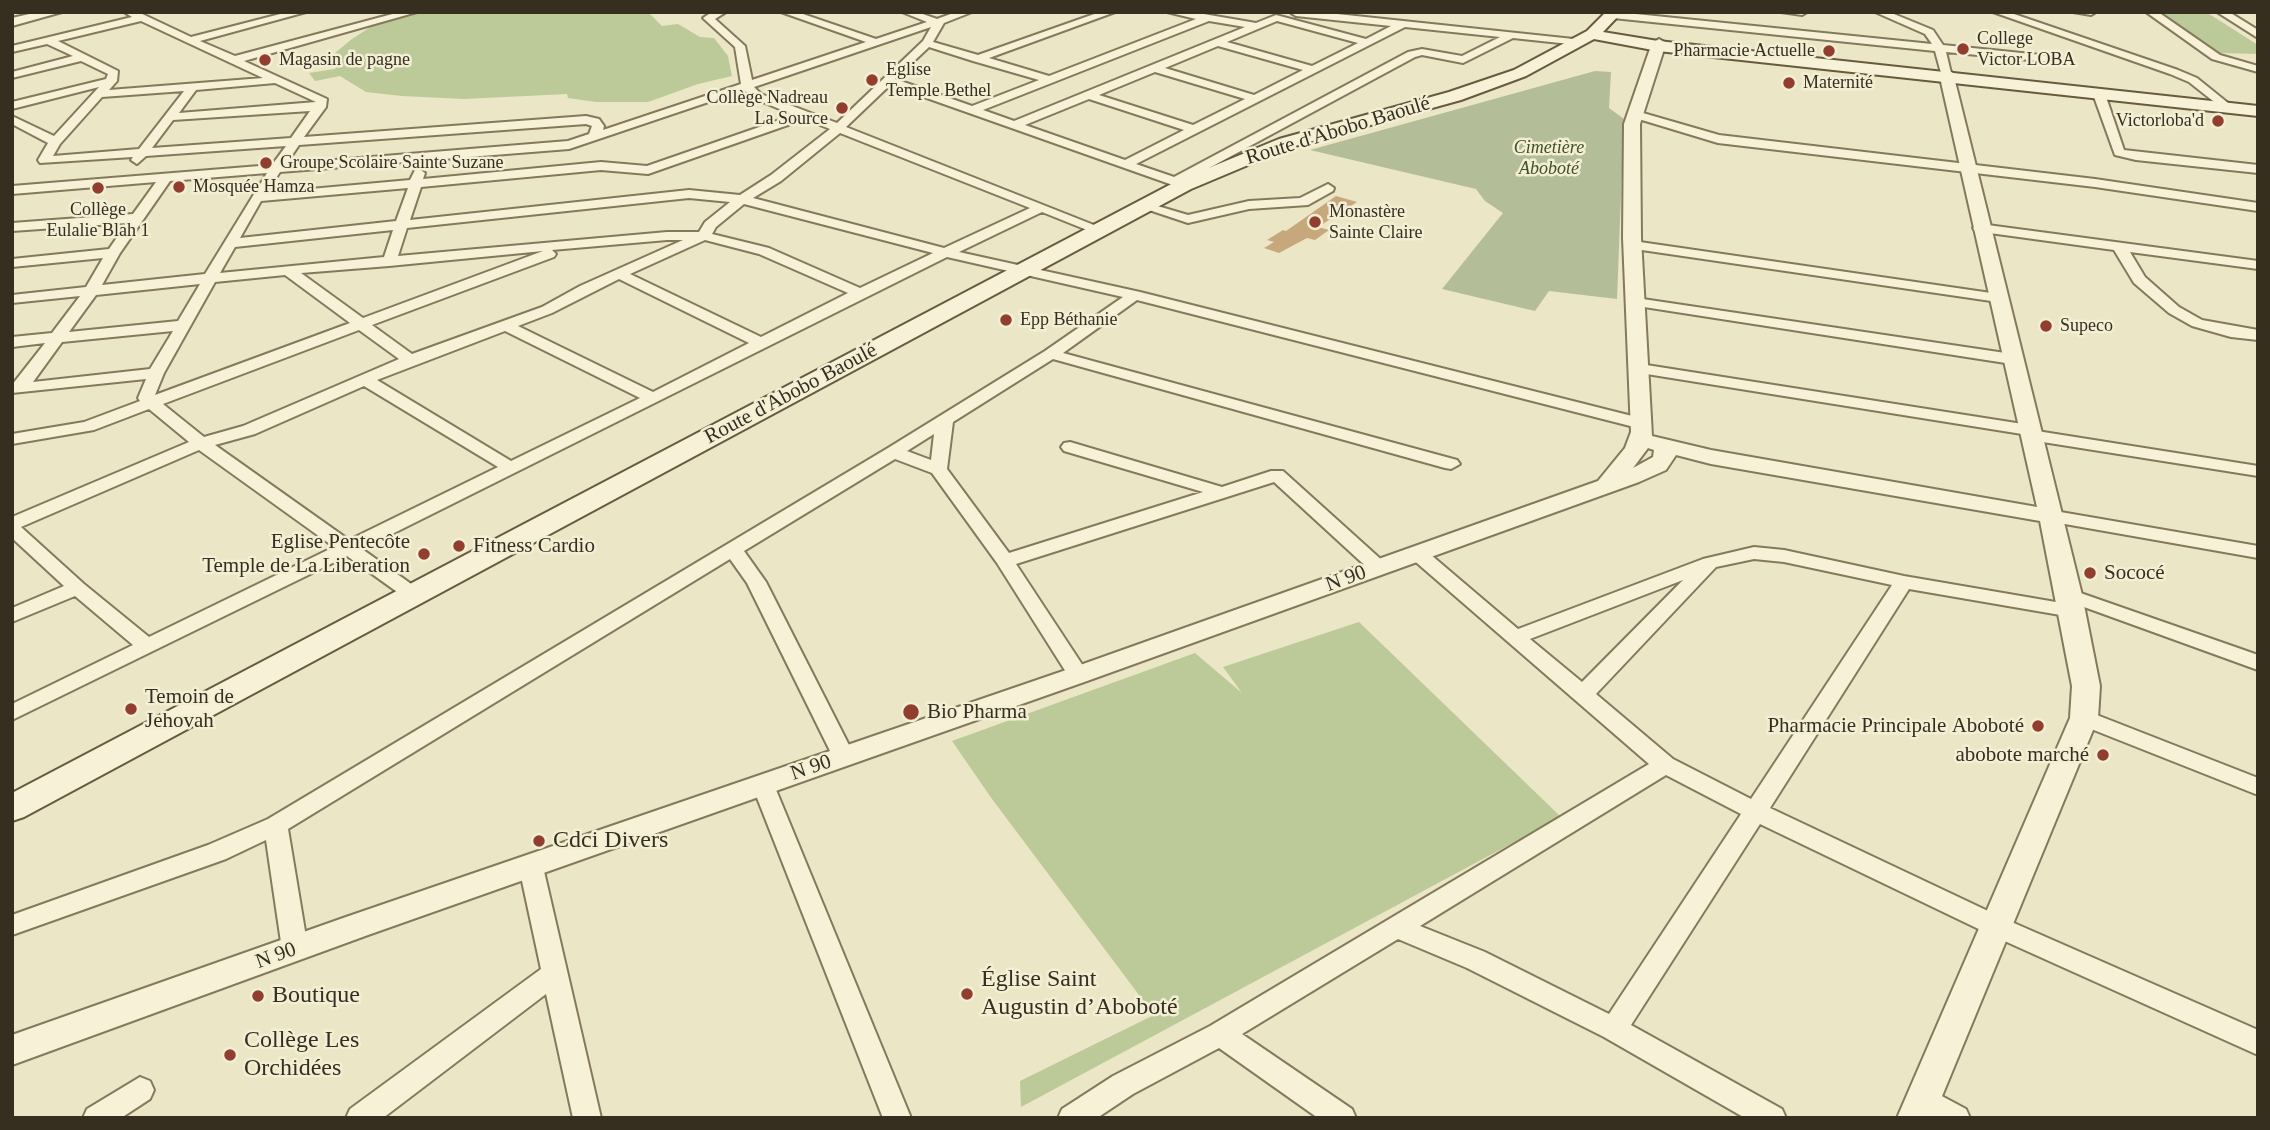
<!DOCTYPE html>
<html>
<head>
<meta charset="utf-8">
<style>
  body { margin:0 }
  #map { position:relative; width:2270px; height:1130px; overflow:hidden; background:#ebe6c5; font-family:Georgia,serif }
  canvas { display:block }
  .frame { position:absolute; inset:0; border:14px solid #362e1f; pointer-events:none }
</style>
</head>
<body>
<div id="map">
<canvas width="2270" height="1130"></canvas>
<div class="frame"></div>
</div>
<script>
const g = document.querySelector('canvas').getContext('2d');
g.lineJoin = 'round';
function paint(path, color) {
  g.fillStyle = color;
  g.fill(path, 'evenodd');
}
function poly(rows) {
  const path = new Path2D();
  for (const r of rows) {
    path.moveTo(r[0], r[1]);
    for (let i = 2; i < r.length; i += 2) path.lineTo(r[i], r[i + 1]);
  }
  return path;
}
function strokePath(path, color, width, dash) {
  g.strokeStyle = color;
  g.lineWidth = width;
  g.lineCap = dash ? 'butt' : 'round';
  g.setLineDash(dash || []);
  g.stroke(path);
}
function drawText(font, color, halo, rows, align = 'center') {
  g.font = font + ' Georgia,serif';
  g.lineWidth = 5;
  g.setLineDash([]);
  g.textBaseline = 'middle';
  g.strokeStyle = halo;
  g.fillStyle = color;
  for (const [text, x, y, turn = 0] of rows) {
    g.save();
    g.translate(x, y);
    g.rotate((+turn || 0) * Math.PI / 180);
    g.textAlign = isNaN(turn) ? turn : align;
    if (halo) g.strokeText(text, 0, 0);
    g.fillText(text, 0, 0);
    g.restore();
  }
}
paint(poly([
  [410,12,648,12,662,26,678,24,700,37,714,38,728,56,732,76,698,84,648,102,596,102,568,98,567,94,464,99,402,96,366,92,340,76,315,81,309,73,335,69,341,60,335,53,352,39,375,24],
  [2158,12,2206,12,2258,45,2258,54,2220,53],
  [1359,622,1561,817,1021,1107,1020,1081,1154,1015,992,799,952,741,1195,653,1242,693,1223,667]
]), '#bcc999');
paint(poly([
  [1595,71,1611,72,1609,108,1624,119,1617,299,1549,291,1535,311,1442,289,1503,213,1485,201,1476,189,1310,150]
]), '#b3be98');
paint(poly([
  [1336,196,1357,202,1318,227,1329,230,1315,240,1307,238,1279,253,1264,248,1274,242,1267,240,1283,230,1286,231]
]), '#c7a87d');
const minor = poly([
  [124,12,138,12,191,37,288,12,306,12,200,41,235,56,400,12,417,12,244,61,327,99,326,107,304,137,586,116,599,119,604,126,603,130,741,84,735,47,703,18,712,12,726,12,715,19,745,46,752,80,866,42,781,12,797,12,876,39,927,22,902,12,917,12,937,19,956,12,972,12,944,23,933,42,978,55,1100,12,1115,12,989,58,1049,76,1196,19,1167,12,1192,12,1256,23,1276,15,1366,39,1391,26,1296,16,1291,13,1318,12,1583,40,1584,42,1579,45,1513,38,1463,63,1422,55,1415,57,1185,181,1190,185,1184,189,890,85,846,127,1104,229,1097,233,1092,232,1042,212,959,252,1140,292,1648,420,1650,424,1642,429,1137,300,1063,353,1457,460,1460,464,1451,469,1445,468,1053,359,953,422,947,469,1009,553,1203,492,1064,451,1061,447,1064,443,1070,442,1222,487,1271,471,1283,471,1385,563,1388,567,1385,571,1371,571,1274,482,1016,564,1089,675,1085,680,1078,682,1071,680,997,563,932,473,895,459,744,551,766,582,855,757,852,763,844,765,836,763,747,583,730,559,288,829,308,949,304,956,295,960,286,956,282,949,266,840,226,859,12,935,12,915,208,845,268,819,888,448,1045,351,1123,297,947,257,362,549,421,591,424,595,421,599,407,599,347,556,12,720,12,704,133,645,75,596,12,622,12,608,64,586,12,538,12,517,189,442,149,409,94,430,12,444,12,434,84,422,140,401,138,398,146,379,12,393,12,385,45,343,12,347,12,337,52,333,80,296,12,303,12,295,86,287,103,258,12,267,12,259,109,249,127,223,12,231,12,223,133,214,156,182,12,194,12,186,272,165,286,146,146,156,137,164,131,160,133,157,40,163,38,160,48,143,12,124,12,116,54,136,99,87,12,109,12,102,106,79,108,74,81,61,12,78,12,72,73,56,47,44,12,52,12,46,132,17,124,12],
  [141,21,263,78,109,90,117,81,118,71,58,41,141,21],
  [1209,21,1245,27,1014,121,983,110,1209,21],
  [1277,21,1358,43,1312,66,1227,42,1277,21],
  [931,27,923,41,837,123,761,94,754,87,931,27],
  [1405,27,1500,37,1462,56,1422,49,1408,52,1174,177,1136,164,1405,27],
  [1218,46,1303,70,1254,95,1165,68,1218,46],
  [929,47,973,61,1039,80,972,106,895,79,929,47],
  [1155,72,1245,99,1193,125,1099,95,1155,72],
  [275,83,316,102,179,113,196,90,275,83],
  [744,90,753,98,794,115,647,166,601,162,423,179,425,173,419,169,415,170,410,180,266,193,280,172,569,149,744,90],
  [184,91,139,149,53,156,60,144,102,97,184,91],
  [1089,99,1184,130,1125,160,1025,125,1089,99],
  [310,111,291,138,152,148,173,120,310,111],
  [805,119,830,129,771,175,740,195,689,190,410,220,421,187,601,170,648,174,805,119],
  [586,124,592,126,589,134,568,141,286,164,299,145,586,124],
  [840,133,1030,208,944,248,753,198,781,181,840,133],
  [267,173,205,274,102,285,120,253,170,181,267,173],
  [408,188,396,221,240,238,261,201,408,188],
  [689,198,730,202,705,222,699,232,667,232,398,256,407,228,689,198],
  [744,204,933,253,860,288,769,248,712,234,716,227,744,204],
  [393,230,384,257,220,273,235,247,393,230],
  [667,240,683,240,580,286,542,307,412,354,372,325,554,257,556,254,552,250,667,240],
  [705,240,759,254,848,293,761,337,630,274,705,240],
  [543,251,363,318,301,273,389,266,543,251],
  [285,275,350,323,155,395,164,373,215,282,285,275],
  [619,279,749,343,653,392,518,326,552,313,619,279],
  [200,284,178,321,69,332,96,295,200,284],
  [359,330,399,359,243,426,204,437,163,404,359,330],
  [173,331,150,369,33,382,62,342,173,331],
  [505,331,640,398,511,461,377,380,505,331],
  [364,386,498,467,349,540,215,445,255,434,364,386],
  [934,434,931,460,907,451,934,434],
  [199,450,334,547,149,637,84,584,21,527,199,450],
  [1616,12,1932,44,1925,34,1875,12,1889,12,1933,30,1943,45,2051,56,2056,59,2051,62,1946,52,1951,73,1946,76,1941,73,1935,51,1613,18,1608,15,1616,12],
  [1781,12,1807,12,1802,15,1781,12],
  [1993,12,2008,12,2178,70,2197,78,2228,103,2218,105,2189,82,2170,74,1993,12],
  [2073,12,2096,12,2091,15,2073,12],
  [2146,12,2158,12,2220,55,2258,66,2258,72,2212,59,2146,12],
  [2217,12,2229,12,2258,30,2258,38,2217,12],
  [2099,91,2105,94,2124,150,2258,165,2258,173,2136,160,2115,155,2093,94,2099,91],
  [1636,111,1719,135,2095,179,2258,203,2258,211,2095,187,1718,143,1632,117,1632,113,1636,111],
  [1328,184,1334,188,1333,191,1308,205,1249,209,1188,223,1137,206,1144,202,1188,215,1249,201,1300,198,1328,184],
  [1980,224,2258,261,2258,269,2130,252,2145,277,2179,307,2202,320,2258,330,2258,340,2231,337,2192,326,2169,313,2134,283,2114,250,1975,231,1973,228,1980,224],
  [1633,241,1998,294,2005,298,1998,302,1628,248,1628,242,1633,241],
  [1636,298,2012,354,2020,359,2012,364,1631,305,1629,302,1636,298],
  [1640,364,2029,425,2035,426,2037,431,2258,466,2258,476,2030,440,2024,439,2022,434,1634,372,1632,369,1640,364],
  [2049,510,2258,546,2258,558,2042,520,2040,516,2049,510],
  [1417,547,1424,549,1518,629,1703,559,1754,547,1784,550,1904,576,2079,606,2082,611,2079,616,2072,617,1909,589,1770,808,2007,920,2258,1030,2258,1055,1989,934,1760,824,1631,1025,1782,1109,1786,1118,1745,1118,1604,1037,1467,968,1398,939,1242,1034,1352,1109,1356,1118,1318,1118,1219,1048,1133,1094,1097,1118,1058,1118,1062,1109,1113,1076,1210,1026,1649,764,1410,557,1407,553,1417,547],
  [1754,559,1784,562,1892,585,1751,799,1673,759,1596,694,1716,567,1754,559],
  [1683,580,1582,682,1530,639,1683,580],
  [1666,775,1741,814,1609,1014,1485,952,1420,926,1666,775],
  [2069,589,2258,655,2258,670,2062,599,2059,595,2062,591,2069,589],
  [2084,710,2258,778,2258,795,2076,723,2073,718,2076,713,2084,710],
  [763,777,771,779,774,785,911,1118,883,1118,752,785,755,779,763,777],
  [531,858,540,860,543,867,601,1118,573,1118,546,994,383,1118,346,1118,350,1109,541,969,519,867,522,860,531,858],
  [140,1077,150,1081,154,1090,150,1099,121,1118,83,1118,87,1109,140,1077],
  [1923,1086,1966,1109,1970,1118,1930,1118,1913,1108,1909,1099,1913,1090,1923,1086]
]);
const tertiary = poly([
  [38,12,62,12,12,26,12,18,38,12],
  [1659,39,1666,43,1640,124,1641,238,1652,436,1711,450,2037,507,1939,73,1946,69,1953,73,2082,595,2100,686,2098,718,1933,1118,1897,1118,2070,718,2072,686,2040,521,1711,464,1676,455,1666,470,1639,482,1087,681,368,935,12,1065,12,1035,346,917,1069,669,1598,481,1625,448,1631,432,1623,238,1624,124,1652,43,1659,39],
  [1648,448,1654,450,1653,457,1633,468,1648,448]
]);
const secondary = poly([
  [1606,12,1622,12,1603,32,1658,41,2258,106,2258,116,1658,51,1594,39,1526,76,1461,100,1291,147,1191,189,24,817,12,821,12,793,1177,181,1279,139,1449,92,1514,70,1587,31,1606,12]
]);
strokePath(minor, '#85795c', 4);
strokePath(tertiary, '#85795c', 4);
strokePath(secondary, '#675a3f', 4);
paint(minor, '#f7f2d7');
paint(tertiary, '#f7f2d7');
paint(secondary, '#f7f2d7');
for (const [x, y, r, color] of [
  [1963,49,7,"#913e2f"],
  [1829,51,7,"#913e2f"],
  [265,60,7,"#913e2f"],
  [872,80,7,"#913e2f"],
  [1789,83,7,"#913e2f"],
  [842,108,7,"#913e2f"],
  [2218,121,7,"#913e2f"],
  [266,163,7,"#913e2f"],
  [179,187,7,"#913e2f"],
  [98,188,7,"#913e2f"],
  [1315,222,7,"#913e2f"],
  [1006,320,7,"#913e2f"],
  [2046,326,7,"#913e2f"],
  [459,546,7,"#913e2f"],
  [424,554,7,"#913e2f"],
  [2090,573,7,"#913e2f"],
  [131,709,7,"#913e2f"],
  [911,712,9,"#913e2f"],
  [2038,726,7,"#913e2f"],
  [2103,755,7,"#913e2f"],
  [539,841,7,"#913e2f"],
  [967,994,7,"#913e2f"],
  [258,996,7,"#913e2f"],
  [230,1055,7,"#913e2f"]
]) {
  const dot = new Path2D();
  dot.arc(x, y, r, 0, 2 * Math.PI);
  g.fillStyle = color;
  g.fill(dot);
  strokePath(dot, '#f3efd4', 2.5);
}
drawText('18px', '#362e1f', '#f3efd4', [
  ["College",1977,39],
  ["Victor LOBA",1977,60],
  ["Pharmacie Actuelle",1815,51,"right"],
  ["Magasin de pagne",279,60],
  ["Eglise",886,70],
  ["Temple Bethel",886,91],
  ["Maternité",1803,83],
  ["Collège Nadreau",828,98,"right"],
  ["La Source",828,119,"right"],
  ["Victorloba'd",2204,121,"right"],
  ["Groupe Scolaire Sainte Suzane",280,163],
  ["Mosquée Hamza",193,187],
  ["Collège",98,210,"center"],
  ["Eulalie Blah 1",98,231,"center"],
  ["Monastère",1329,212],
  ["Sainte Claire",1329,233],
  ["Epp Béthanie",1020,320],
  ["Supeco",2060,326]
], 'left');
drawText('italic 18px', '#405127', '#f3efd4', [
  ["Cimetière",1549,148],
  ["Aboboté",1549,169]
]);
drawText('21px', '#362e1f', '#f3efd4', [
  ["Route d'Abobo Baoulé",1338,131,-17],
  ["Route d'Abobo Baoulé",791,394,-28],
  ["N 90",1346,579,-20],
  ["N 90",811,768,-19],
  ["N 90",276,956,-20]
]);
drawText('21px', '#362e1f', '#f3efd4', [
  ["Eglise Pentecôte",410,542,"right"],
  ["Temple de La Liberation",410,566,"right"],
  ["Fitness Cardio",473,546],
  ["Sococé",2104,573],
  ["Temoin de",145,697],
  ["Jehovah",145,721],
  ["Bio Pharma",927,712],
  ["Pharmacie Principale Aboboté",2024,726,"right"],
  ["abobote marché",2089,755,"right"]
], 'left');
drawText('24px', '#362e1f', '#f3efd4', [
  ["Cdci Divers",553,841],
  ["Église Saint",981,980],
  ["Augustin d’Aboboté",981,1008],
  ["Boutique",272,996],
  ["Collège Les",244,1041],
  ["Orchidées",244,1069]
], 'left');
</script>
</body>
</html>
